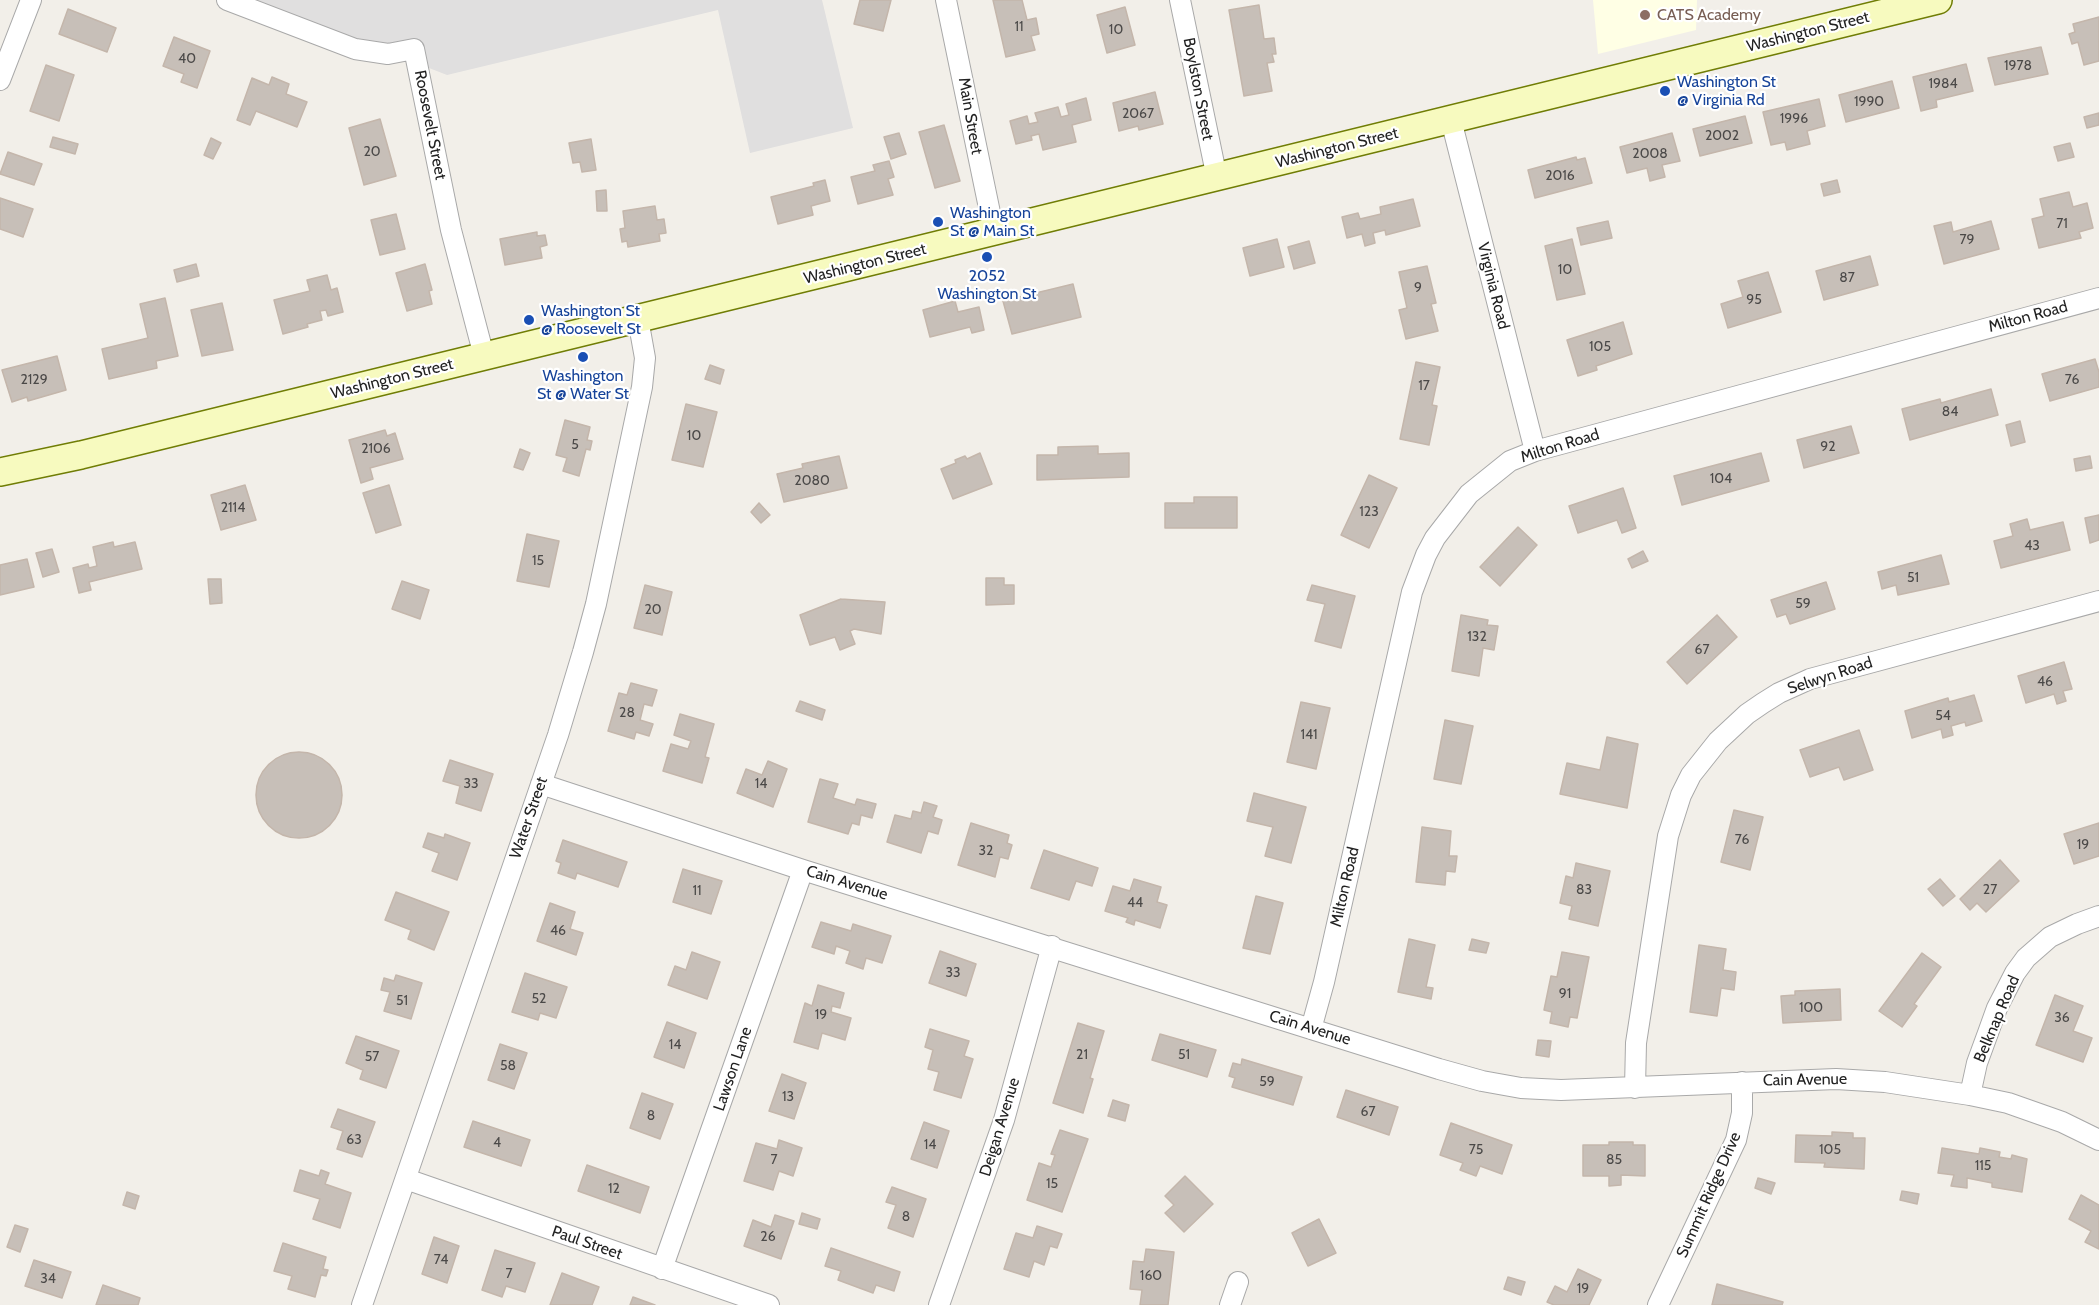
<!DOCTYPE html>
<html>
<head>
<meta charset="utf-8">
<style>
  body { margin:0 }
  canvas { display:block; background:#f2efe9 }
</style>
</head>
<body>
<canvas width="2099" height="1305"></canvas>
<script>
const g = document.querySelector('canvas').getContext('2d');
g.lineJoin = 'round';
function paint(path, color) {
  g.fillStyle = color;
  g.fill(path, 'evenodd');
}
function poly(rows) {
  const path = new Path2D();
  for (const r of rows) {
    if (r.length === 3) {
      path.moveTo(r[0] + r[2], r[1]);
      path.arc(r[0], r[1], r[2], 0, 2 * Math.PI);
      continue;
    }
    path.moveTo(r[0], r[1]);
    for (let i = 2; i < r.length; i += 2) path.lineTo(r[i], r[i + 1]);
  }
  return path;
}
function strokePath(path, color, width, dash) {
  g.strokeStyle = color;
  g.lineWidth = width;
  g.lineCap = dash ? 'butt' : 'round';
  g.setLineDash(dash || []);
  g.stroke(path);
}
function drawText(font, color, halo, rows, align = 'center') {
  g.font = font + ' Cabin,sans-serif';
  g.lineWidth = 4.5;
  g.setLineDash([]);
  g.textBaseline = 'middle';
  g.strokeStyle = halo;
  g.fillStyle = color;
  for (const [text, x, y, turn = 0] of rows) {
    g.save();
    g.translate(x, y);
    g.rotate((+turn || 0) * Math.PI / 180);
    g.textAlign = isNaN(turn) ? turn : align;
    if (halo) g.strokeText(text, 0, 0);
    g.fillText(text, 0, 0);
    g.restore();
  }
}
paint(poly([
  [255,0,822,0,853,128,750,153,718,10,447,75]
]), '#e0dfdf');
paint(poly([
  [1593,0,1697,0,1696,30,1598,54]
]), '#ffffe5');
const building = poly([
  [860,0,891,0,883,31,854,24,860,0],
  [993,0,1022,0,1027,20,1036,18,1039,34,1031,36,1035,50,1006,57,993,0],
  [1259,5,1264,39,1274,38,1276,54,1272,54,1274,62,1267,63,1272,91,1244,96,1229,10,1259,5],
  [1125,7,1135,45,1107,53,1097,15,1125,7],
  [68,9,116,28,107,52,59,34,68,9],
  [2099,17,2099,61,2084,65,2078,42,2072,44,2069,34,2075,32,2073,24,2099,17],
  [174,37,210,51,197,88,181,82,184,74,163,66,174,37],
  [2041,47,2048,74,1995,85,1988,58,2041,47],
  [1966,64,1973,91,1936,100,1937,107,1921,111,1913,77,1966,64],
  [46,65,74,75,59,121,30,111,46,65],
  [272,77,289,84,286,94,307,102,297,127,256,111,250,125,237,120,252,78,269,85,272,77],
  [1892,81,1899,108,1846,122,1839,95,1892,81],
  [1155,92,1163,124,1139,130,1138,126,1119,131,1113,103,1155,92],
  [1086,98,1091,120,1072,125,1076,142,1043,150,1039,134,1031,136,1032,140,1016,144,1010,121,1027,116,1029,124,1038,122,1035,113,1058,107,1061,117,1069,115,1066,104,1086,98],
  [1819,99,1825,126,1807,131,1810,144,1787,150,1785,142,1771,145,1763,112,1819,99],
  [2099,113,2099,125,2087,128,2084,117,2099,113],
  [1745,116,1752,143,1700,156,1693,129,1745,116],
  [380,119,396,176,364,185,349,128,380,119],
  [944,125,960,181,935,188,919,132,944,125],
  [899,133,906,154,891,159,884,137,899,133],
  [1672,133,1680,161,1662,165,1665,177,1650,181,1647,168,1627,173,1620,147,1672,133],
  [53,137,78,144,75,154,50,147,53,137],
  [211,138,221,143,213,159,204,155,211,138],
  [591,139,596,170,582,172,580,162,573,163,569,143,591,139],
  [2070,143,2074,157,2058,161,2054,147,2070,143],
  [8,152,42,164,34,185,0,174,8,152],
  [1576,157,1577,160,1585,158,1592,183,1535,198,1528,170,1576,157],
  [889,161,894,177,888,179,893,195,858,204,851,177,875,171,873,165,889,161],
  [825,180,830,201,811,206,813,215,778,224,771,197,814,186,813,183,825,180],
  [1837,180,1840,192,1824,196,1821,184,1837,180],
  [606,190,607,211,597,211,596,191,606,190],
  [2069,192,2073,207,2087,203,2093,228,2079,232,2081,238,2039,248,2032,219,2044,216,2040,199,2069,192],
  [0,198,33,209,23,237,0,229,0,198],
  [1413,199,1420,226,1386,235,1385,230,1373,233,1375,243,1365,246,1362,234,1347,238,1342,217,1358,213,1360,219,1381,214,1380,207,1413,199],
  [655,206,657,220,664,219,666,233,659,234,660,241,628,247,627,241,622,242,620,229,625,228,623,211,655,206],
  [396,214,405,249,380,255,371,220,396,214],
  [1608,221,1612,238,1581,245,1577,228,1608,221],
  [1991,221,1999,249,1944,264,1934,226,1951,222,1953,232,1991,221],
  [537,232,537,236,545,235,547,245,540,247,542,258,505,265,500,239,537,232],
  [1277,239,1284,267,1250,276,1243,248,1277,239],
  [1572,239,1585,294,1557,300,1545,246,1572,239],
  [1309,241,1315,263,1294,269,1288,247,1309,241],
  [1870,256,1878,285,1824,300,1816,271,1870,256],
  [196,264,199,276,177,282,174,270,196,264],
  [425,264,432,290,429,291,432,304,407,311,396,273,425,264],
  [1427,266,1436,303,1431,304,1438,331,1406,339,1399,310,1407,308,1399,272,1427,266],
  [1768,272,1781,312,1728,328,1721,304,1743,297,1738,281,1768,272],
  [327,275,331,290,337,288,343,312,328,316,326,310,320,311,322,320,307,324,308,327,283,334,274,300,310,291,307,280,327,275],
  [1073,284,1081,317,1012,334,1003,301,1073,284],
  [165,298,178,356,156,361,157,368,109,379,102,349,148,338,140,304,165,298],
  [955,301,958,312,979,307,984,330,972,333,970,327,930,337,923,310,955,301],
  [222,303,233,350,202,356,191,310,222,303],
  [1623,322,1632,354,1596,366,1597,370,1578,376,1567,340,1623,322],
  [57,356,66,390,28,401,27,397,12,402,2,370,57,356],
  [2095,359,2099,372,2099,387,2050,401,2042,374,2095,359],
  [1416,362,1440,367,1432,405,1437,406,1429,445,1400,439,1416,362],
  [710,365,724,370,720,384,705,379,710,365],
  [1991,389,1998,415,1910,440,1902,409,1940,399,1941,403,1991,389],
  [686,404,717,412,703,467,672,460,686,404],
  [565,420,590,427,587,440,592,441,590,450,586,449,579,476,563,471,567,458,556,455,565,420],
  [2020,421,2025,442,2011,446,2006,425,2020,421],
  [1851,426,1859,453,1804,468,1797,440,1851,426],
  [385,430,387,436,395,433,403,459,370,468,373,479,361,483,349,440,385,430],
  [1098,446,1098,454,1129,453,1129,477,1037,480,1037,455,1058,455,1058,447,1098,446],
  [520,449,530,453,523,470,514,467,520,449],
  [980,453,992,484,953,499,941,469,956,463,955,460,965,456,967,459,980,453],
  [1761,453,1769,481,1682,505,1674,476,1761,453],
  [839,456,847,488,784,502,777,474,803,468,802,464,839,456],
  [2090,456,2092,468,2076,471,2074,459,2090,456],
  [1369,475,1397,488,1369,548,1341,535,1369,475],
  [245,485,256,520,221,530,211,495,245,485],
  [389,485,401,525,376,533,363,493,389,485],
  [1623,488,1636,528,1622,533,1617,520,1578,533,1569,506,1623,488],
  [1194,497,1237,497,1237,528,1165,528,1165,503,1194,503,1194,497],
  [759,503,770,515,761,523,751,512,759,503],
  [2099,515,2099,540,2090,543,2085,518,2099,515],
  [2027,519,2030,530,2063,522,2070,550,2001,568,1994,541,2013,536,2010,524,2027,519],
  [1518,527,1537,545,1500,586,1480,567,1518,527],
  [527,534,559,541,549,587,517,581,527,534],
  [113,542,114,547,135,542,142,569,89,582,91,590,79,593,73,568,88,564,89,568,97,566,93,547,113,542],
  [52,549,59,572,43,577,36,553,52,549],
  [1643,551,1648,561,1632,568,1628,559,1643,551],
  [1941,555,1949,584,1898,595,1896,585,1882,589,1878,572,1941,555],
  [27,559,34,587,0,595,0,565,27,559],
  [986,578,1004,578,1004,585,1014,585,1014,604,986,605,986,578],
  [208,579,221,579,222,603,210,604,208,579],
  [402,581,429,590,420,619,392,609,402,581],
  [1826,582,1835,609,1790,624,1786,614,1777,617,1771,600,1826,582],
  [645,585,672,592,662,635,634,628,645,585],
  [1312,585,1355,596,1341,648,1315,641,1325,604,1307,600,1312,585],
  [841,599,885,602,881,634,854,629,850,631,855,644,840,650,835,637,810,645,800,615,841,599],
  [1461,615,1488,620,1487,625,1498,626,1494,650,1483,648,1479,676,1452,671,1461,615],
  [1717,615,1737,637,1687,684,1667,662,1717,615],
  [2064,662,2072,689,2063,691,2066,701,2057,704,2054,694,2026,703,2018,676,2064,662],
  [631,683,657,690,652,706,644,704,640,720,653,724,649,736,636,732,634,739,608,731,619,693,627,695,631,683],
  [1974,695,1982,721,1966,726,1965,722,1951,726,1953,735,1943,738,1941,729,1912,738,1905,711,1948,698,1949,702,1974,695],
  [800,701,825,710,822,720,796,711,800,701],
  [1301,702,1330,708,1316,769,1287,762,1301,702],
  [680,714,714,724,705,757,709,758,702,783,663,771,671,744,688,749,691,741,674,735,680,714],
  [1445,720,1473,726,1461,784,1434,779,1445,720],
  [1859,730,1873,770,1844,780,1839,767,1810,777,1800,750,1859,730],
  [1607,737,1638,744,1627,808,1560,794,1567,763,1600,770,1607,737],
  [299,795,43],
  [450,760,493,774,481,811,456,803,460,786,443,781,450,760],
  [768,761,787,769,773,807,737,793,746,769,762,775,768,761],
  [820,779,838,784,833,798,855,805,857,799,876,804,872,818,861,815,859,825,852,823,848,834,808,822,820,779],
  [1254,793,1306,807,1291,863,1265,856,1273,827,1247,821,1254,793],
  [924,802,937,806,933,817,942,820,938,834,928,831,921,853,887,842,895,815,911,819,913,811,921,813,924,802],
  [1734,810,1763,817,1750,870,1721,862,1734,810],
  [971,823,1009,835,1007,843,1012,845,1008,859,1000,857,995,877,958,865,971,823],
  [2099,823,2099,856,2074,864,2064,834,2099,823],
  [1422,827,1451,831,1449,856,1457,856,1455,872,1446,871,1445,885,1416,882,1422,827],
  [428,833,444,838,445,834,470,843,457,880,432,871,439,853,423,847,428,833],
  [563,840,627,862,618,887,577,873,575,879,558,873,561,863,556,861,563,840],
  [1044,850,1098,868,1092,886,1076,881,1069,900,1031,888,1044,850],
  [2000,860,2019,881,1986,912,1977,903,1970,910,1960,899,2000,860],
  [1576,863,1610,871,1598,926,1569,919,1572,906,1560,903,1566,876,1573,878,1576,863],
  [683,869,722,881,711,914,673,902,683,869],
  [1134,879,1161,887,1157,902,1167,905,1160,928,1135,920,1134,925,1126,922,1128,918,1105,911,1113,886,1130,891,1134,879],
  [1940,879,1955,896,1943,906,1928,889,1940,879],
  [396,892,449,912,434,950,408,939,411,930,385,920,396,892],
  [1256,896,1283,903,1270,954,1243,948,1256,896],
  [550,903,575,912,570,929,583,933,576,955,537,941,550,903],
  [821,922,851,931,853,924,891,936,882,963,866,958,863,969,846,963,850,951,836,946,834,954,812,947,821,922],
  [1409,939,1435,945,1426,987,1433,988,1431,999,1398,992,1409,939],
  [1472,939,1489,943,1486,953,1469,950,1472,939],
  [1699,945,1726,949,1723,970,1736,972,1734,990,1721,988,1717,1016,1690,1012,1699,945],
  [940,951,976,964,966,996,929,983,940,951],
  [692,952,720,962,707,999,668,985,675,966,686,970,692,952],
  [1562,952,1589,957,1577,1018,1570,1017,1568,1027,1550,1023,1552,1012,1544,1010,1551,976,1557,977,1562,952],
  [1922,953,1941,967,1914,1004,1917,1006,1902,1027,1879,1011,1922,953],
  [525,973,567,987,556,1018,540,1013,538,1020,512,1012,525,973],
  [396,975,422,983,411,1019,384,1011,390,992,381,990,384,978,394,981,396,975],
  [818,985,844,993,840,1008,832,1006,831,1012,851,1018,845,1040,822,1033,818,1049,794,1042,805,1003,812,1006,818,985],
  [1840,989,1841,1020,1783,1023,1781,996,1795,995,1795,991,1840,989],
  [2055,995,2083,1006,2073,1031,2092,1038,2083,1062,2036,1045,2055,995],
  [667,1022,696,1033,684,1068,654,1057,667,1022],
  [1078,1023,1104,1031,1090,1078,1093,1079,1083,1113,1053,1103,1078,1023],
  [930,1029,969,1041,964,1056,973,1059,961,1098,934,1090,939,1072,928,1069,933,1050,925,1047,930,1029],
  [1160,1034,1216,1050,1207,1077,1152,1060,1160,1034],
  [356,1036,399,1051,386,1088,360,1079,363,1070,346,1063,356,1036],
  [1538,1040,1551,1041,1549,1057,1536,1055,1538,1040],
  [500,1044,527,1053,514,1089,488,1080,500,1044],
  [1242,1059,1302,1077,1293,1105,1232,1087,1235,1078,1229,1076,1233,1063,1241,1065,1242,1059],
  [782,1074,806,1083,794,1119,769,1111,782,1074],
  [1346,1090,1398,1107,1389,1135,1337,1117,1346,1090],
  [642,1093,673,1104,660,1139,630,1128,642,1093],
  [1113,1100,1129,1105,1125,1121,1108,1116,1113,1100],
  [338,1109,375,1122,362,1157,337,1149,343,1131,331,1127,338,1109],
  [473,1121,530,1140,521,1166,464,1147,473,1121],
  [924,1122,949,1131,937,1168,911,1159,924,1122],
  [1451,1123,1512,1145,1502,1174,1480,1166,1476,1176,1460,1170,1463,1163,1440,1155,1451,1123],
  [1060,1130,1088,1139,1062,1212,1027,1200,1039,1163,1051,1167,1055,1155,1051,1154,1060,1130],
  [1832,1132,1853,1133,1853,1138,1865,1138,1864,1169,1824,1167,1825,1163,1795,1162,1796,1135,1832,1136,1832,1132],
  [779,1140,802,1148,793,1176,779,1171,773,1190,744,1181,756,1143,777,1149,779,1140],
  [1609,1142,1633,1142,1633,1145,1645,1145,1645,1176,1621,1175,1621,1185,1609,1186,1609,1176,1583,1176,1583,1145,1609,1145,1609,1142],
  [1942,1148,1979,1154,1980,1148,2000,1152,1999,1157,2011,1159,2012,1155,2027,1159,2022,1192,1992,1187,1992,1183,1967,1178,1967,1188,1951,1186,1954,1175,1938,1173,1942,1148],
  [587,1165,649,1187,640,1213,578,1191,587,1165],
  [300,1170,319,1176,321,1170,329,1173,325,1184,351,1193,340,1228,313,1219,320,1199,294,1191,300,1170],
  [1185,1176,1213,1204,1184,1232,1165,1213,1174,1205,1165,1196,1185,1176],
  [1758,1178,1775,1183,1771,1194,1755,1188,1758,1178],
  [892,1187,926,1199,913,1237,888,1228,896,1205,886,1202,892,1187],
  [1902,1191,1919,1194,1917,1204,1900,1200,1902,1191],
  [127,1192,139,1196,135,1209,123,1205,127,1192],
  [2081,1195,2099,1205,2099,1249,2085,1242,2091,1231,2069,1219,2081,1195],
  [802,1213,820,1219,817,1229,799,1224,802,1213],
  [775,1215,794,1221,781,1259,744,1246,753,1220,771,1227,775,1215],
  [1319,1219,1336,1253,1308,1266,1292,1233,1319,1219],
  [15,1225,28,1229,20,1252,7,1247,15,1225],
  [1037,1226,1062,1234,1057,1248,1050,1246,1044,1265,1034,1261,1029,1277,1004,1269,1016,1233,1033,1238,1037,1226],
  [434,1237,459,1246,447,1283,422,1274,434,1237],
  [283,1243,326,1257,323,1269,328,1270,326,1276,321,1275,315,1297,288,1289,292,1276,274,1271,283,1243],
  [831,1248,900,1272,894,1291,876,1285,873,1293,838,1280,841,1271,825,1266,831,1248],
  [1146,1249,1174,1252,1168,1305,1140,1305,1142,1290,1130,1289,1133,1261,1144,1262,1146,1249],
  [495,1250,535,1263,525,1292,506,1286,502,1297,482,1290,495,1250],
  [34,1260,71,1272,62,1298,25,1286,34,1260],
  [1578,1269,1601,1280,1589,1305,1554,1305,1547,1302,1555,1286,1567,1292,1578,1269],
  [562,1273,599,1287,592,1305,550,1305,562,1273],
  [1508,1277,1525,1282,1521,1295,1504,1289,1508,1277],
  [1717,1284,1783,1302,1782,1305,1712,1305,1717,1284],
  [103,1285,140,1298,138,1305,96,1305,103,1285],
  [633,1297,655,1305,630,1305,633,1297]
]);
paint(building, '#c7bfb8');
strokePath(building, '#c4b6ab', 1.5);
const minor = poly([
  [227,0,355,49,388,54,414,49,451,230,484,356],
  [946,0,994,232],
  [1180,0,1217,178],
  [0,80,31,0],
  [1451,120,1535,451],
  [541,784,803,870,1439,1069,1482,1081,1521,1088,1561,1090,1836,1079,1885,1082,1970,1095,2008,1103,2062,1122,2099,1140],
  [1311,1029,1324,982,1412,592,1426,555,1435,538,1469,494,1510,461,1535,451,2099,298],
  [1635,1088,1636,1043,1668,836,1681,795,1691,775,1718,741,1747,714,1763,703,1779,693,1810,679,2099,601],
  [1970,1095,1977,1063,1988,1033,1997,1008,2015,973,2026,958,2050,937,2077,924,2099,916],
  [406,1179,769,1305],
  [662,1269,803,870],
  [362,1305,558,735,583,652,596,604,642,387,645,358,638,319],
  [939,1305,1004,1120,1052,946],
  [1230,1305,1238,1282],
  [1658,1305,1736,1140,1742,1113,1742,1082]
]);
const secondary = poly([
  [0,472,81,455,1938,0]
]);
strokePath(minor, '#a9a9a9', 22);
strokePath(secondary, '#707d05', 30);
strokePath(minor, '#fff', 20);
strokePath(secondary, '#f7fabf', 27);
for (const [x, y, r, color] of [
  [1645,15,6,"#8d6e63"],
  [1665,91,6,"#1a4fb4"],
  [938,222,6,"#1a4fb4"],
  [987,257,6,"#1a4fb4"],
  [529,320,6,"#1a4fb4"],
  [583,357,6,"#1a4fb4"]
]) {
  const dot = new Path2D();
  dot.arc(x, y, r, 0, 2 * Math.PI);
  g.fillStyle = color;
  g.fill(dot);
  strokePath(dot, '#fff', 2);
}
drawText('14px', '#4b4948', null, [
  ["11",1019,27],
  ["10",1116,30],
  ["40",187,59],
  ["1978",2018,66],
  ["1984",1943,84],
  ["1990",1869,102],
  ["2067",1138,114],
  ["1996",1794,119],
  ["2002",1722,136],
  ["20",372,152],
  ["2008",1650,154],
  ["2016",1560,176],
  ["71",2062,224],
  ["79",1967,240],
  ["10",1565,270],
  ["87",1847,278],
  ["9",1418,288],
  ["95",1754,300],
  ["105",1600,347],
  ["2129",34,380],
  ["76",2072,380],
  ["17",1424,386],
  ["84",1950,412],
  ["10",694,436],
  ["5",575,445],
  ["92",1828,447],
  ["2106",376,449],
  ["104",1721,479],
  ["2080",812,481],
  ["2114",233,508],
  ["123",1369,512],
  ["43",2032,546],
  ["15",538,561],
  ["51",1913,578],
  ["59",1803,604],
  ["20",653,610],
  ["132",1477,637],
  ["67",1702,650],
  ["46",2045,682],
  ["28",627,713],
  ["54",1943,716],
  ["141",1309,735],
  ["33",471,784],
  ["14",761,784],
  ["76",1742,840],
  ["19",2083,845],
  ["32",986,851],
  ["83",1584,890],
  ["27",1990,890],
  ["11",697,891],
  ["44",1135,903],
  ["46",558,931],
  ["33",953,973],
  ["91",1565,994],
  ["52",539,999],
  ["51",402,1001],
  ["100",1811,1008],
  ["19",821,1015],
  ["36",2062,1018],
  ["14",675,1045],
  ["21",1082,1055],
  ["51",1184,1055],
  ["57",372,1057],
  ["58",508,1066],
  ["59",1267,1082],
  ["13",788,1097],
  ["67",1368,1112],
  ["8",651,1116],
  ["63",354,1140],
  ["4",497,1143],
  ["14",930,1145],
  ["75",1476,1150],
  ["105",1830,1150],
  ["7",774,1160],
  ["85",1614,1160],
  ["115",1983,1166],
  ["15",1052,1184],
  ["12",614,1189],
  ["8",906,1217],
  ["26",768,1237],
  ["74",441,1260],
  ["7",509,1274],
  ["160",1151,1276],
  ["34",48,1279],
  ["19",1583,1289]
]);
drawText('16px', '#785e54', '#fff', [
  ["CATS Academy",1657,15]
], 'left');
drawText('16px', '#222', '#fff', [
  ["Washington Street",1808,32,-14],
  ["Boylston Street",1198,89,79],
  ["Main Street",970,116,80],
  ["Roosevelt Street",430,125,79],
  ["Washington Street",1337,148,-14],
  ["Washington Street",865,264,-14],
  ["Virginia Road",1493,286,76],
  ["Milton Road",2028,317,-15],
  ["Washington Street",392,379,-14],
  ["Milton Road",1560,446,-17],
  ["Selwyn Road",1830,676,-18],
  ["Water Street",529,818,-71],
  ["Cain Avenue",847,883,17],
  ["Milton Road",1345,887,-77],
  ["Belknap Road",1997,1019,-67],
  ["Cain Avenue",1310,1028,17],
  ["Lawson Lane",733,1069,-71],
  ["Cain Avenue",1805,1080,-1],
  ["Deigan Avenue",1000,1127,-73],
  ["Summit Ridge Drive",1709,1195,-66],
  ["Paul Street",587,1243,19]
]);
drawText('16px', '#164399', '#fff', [
  ["Washington St",1677,82],
  ["@ Virginia Rd",1677,100],
  ["Washington",950,213],
  ["St @ Main St",950,231],
  ["2052",987,276,"center"],
  ["Washington St",987,294,"center"],
  ["Washington St",541,311],
  ["@ Roosevelt St",541,329],
  ["Washington",583,376,"center"],
  ["St @ Water St",583,394,"center"]
], 'left');
</script>
</body>
</html>
